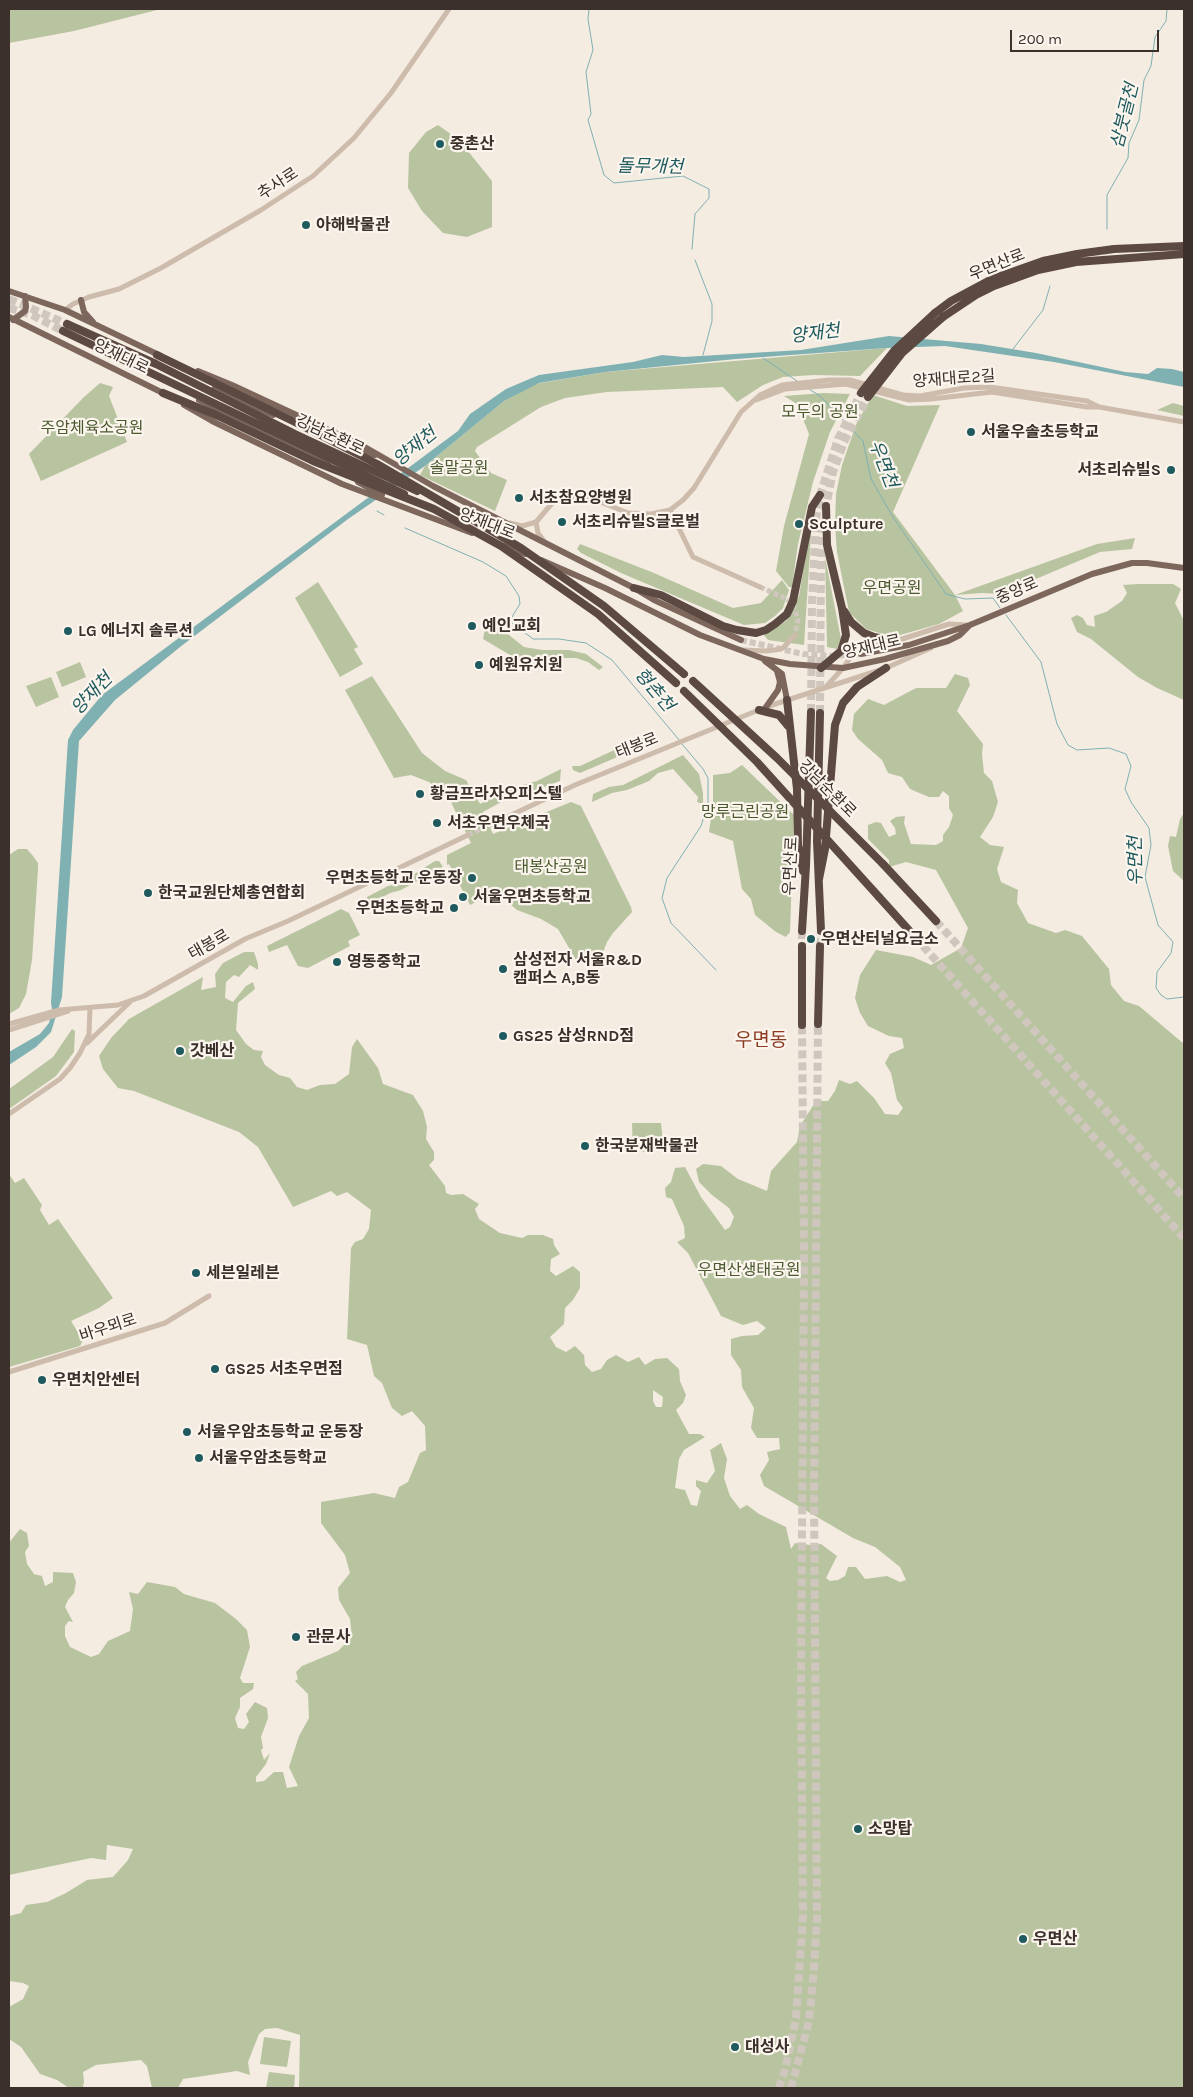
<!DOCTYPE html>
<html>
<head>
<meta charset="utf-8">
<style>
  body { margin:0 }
  #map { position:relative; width:1193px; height:2097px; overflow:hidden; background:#f4ebe1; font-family:Karla,sans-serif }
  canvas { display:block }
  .frame { position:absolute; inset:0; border:10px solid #3b302b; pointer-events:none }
  .scale { position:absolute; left:1010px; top:30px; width:149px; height:22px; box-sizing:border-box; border:2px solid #3b302b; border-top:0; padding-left:6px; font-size:15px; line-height:18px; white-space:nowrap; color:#3b302b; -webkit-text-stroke:4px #fbf5ee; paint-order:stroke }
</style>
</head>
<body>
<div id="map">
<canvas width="1193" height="2097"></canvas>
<div class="frame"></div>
<div class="scale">200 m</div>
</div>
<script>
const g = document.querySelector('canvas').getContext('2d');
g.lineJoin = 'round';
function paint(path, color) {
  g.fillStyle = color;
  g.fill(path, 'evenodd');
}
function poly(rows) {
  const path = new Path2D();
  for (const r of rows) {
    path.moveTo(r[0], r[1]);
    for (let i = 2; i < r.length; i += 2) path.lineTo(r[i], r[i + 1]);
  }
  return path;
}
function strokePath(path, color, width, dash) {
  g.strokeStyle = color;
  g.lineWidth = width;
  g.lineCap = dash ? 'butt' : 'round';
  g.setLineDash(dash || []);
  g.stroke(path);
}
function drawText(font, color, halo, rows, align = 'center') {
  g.font = font + ' Karla,"Noto Sans KR",sans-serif';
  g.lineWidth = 4.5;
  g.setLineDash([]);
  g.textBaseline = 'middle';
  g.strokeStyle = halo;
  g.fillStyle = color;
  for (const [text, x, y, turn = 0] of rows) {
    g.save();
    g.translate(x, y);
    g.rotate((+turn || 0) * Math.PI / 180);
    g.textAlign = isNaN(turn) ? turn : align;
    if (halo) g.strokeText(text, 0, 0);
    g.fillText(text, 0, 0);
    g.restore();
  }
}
paint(poly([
  [9,9,161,9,74,31,9,43],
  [438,125,459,140,492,181,492,227,467,237,443,233,422,211,408,188,409,153,426,132],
  [887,348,860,376,814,375,783,377,763,385,737,402,723,387,607,392,565,398,541,407,477,447,475,451,491,473,507,480,495,511,420,475,425,466,504,401,535,384,605,372],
  [100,383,113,387,109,396,127,442,41,481,29,454,84,397],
  [824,393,850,394,830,432,813,482,798,544,792,587,789,587,776,571,784,526,809,434,797,404,784,396],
  [873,395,907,406,940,405,893,512,955,595,1097,544,1135,538,1132,549,1100,552,1000,594,982,593,955,595,963,611,939,624,893,637,866,629,849,612,837,552,835,525,836,494,842,465,857,422],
  [1173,403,1184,406,1184,416,1157,410],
  [812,520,804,645,768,640,763,634,786,621,799,596],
  [580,544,654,573,733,608,761,603,782,580,789,590,783,608,775,616,765,623,744,625,621,573,581,553,577,549],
  [825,557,841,639,837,649,827,647],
  [318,582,358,647,354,649,363,664,340,677,295,598],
  [1138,584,1173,584,1181,589,1175,603,1184,621,1184,700,1157,688,1138,677,1091,639,1077,632,1071,618,1077,615,1083,618,1087,625,1095,627,1094,616,1106,612,1122,601,1127,593,1123,585],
  [486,623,500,623,509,635,524,647,542,650,569,650,586,654,603,667,599,670,588,662,576,658,562,658,526,670,515,658,483,639],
  [80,662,86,677,62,687,56,672],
  [955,674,968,678,970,685,957,711,983,744,982,754,984,773,992,781,998,802,993,817,980,837,990,845,1004,847,997,869,1001,882,1018,890,1017,903,1028,923,1056,933,1065,930,1082,936,1109,969,1111,985,1124,1001,1139,1006,1184,1044,1184,2088,299,2088,300,2035,277,2028,265,2029,259,2034,248,2062,250,2075,237,2071,183,2079,178,2088,152,2088,147,2066,141,2060,96,2065,83,2072,84,2082,83,2087,69,2088,57,2080,40,2074,21,2047,9,2039,9,2007,23,1999,29,1986,23,1983,9,1981,9,1916,21,1913,26,1905,47,1902,66,1893,87,1880,113,1877,128,1860,133,1849,107,1845,106,1860,91,1858,9,1875,9,1543,12,1539,20,1529,27,1533,29,1546,25,1552,27,1564,34,1574,42,1576,45,1586,53,1582,53,1572,73,1573,76,1582,74,1593,68,1600,65,1607,73,1622,69,1621,65,1626,65,1636,70,1647,91,1657,99,1654,108,1641,130,1631,133,1609,129,1592,138,1594,147,1582,175,1587,184,1594,215,1603,236,1619,247,1630,250,1647,240,1678,243,1683,254,1683,253,1689,240,1698,240,1707,235,1718,238,1728,244,1729,249,1722,246,1714,255,1702,267,1708,268,1718,261,1737,263,1748,261,1750,264,1760,270,1753,266,1764,256,1777,256,1782,264,1781,274,1772,283,1772,287,1788,298,1786,289,1767,299,1736,309,1718,308,1694,295,1681,298,1679,296,1672,302,1666,338,1651,352,1637,350,1619,339,1600,338,1588,350,1573,345,1555,321,1523,321,1502,374,1493,395,1498,399,1487,408,1482,420,1453,426,1450,425,1426,412,1411,402,1416,392,1408,382,1383,374,1376,367,1345,347,1339,351,1248,355,1242,363,1239,369,1229,371,1210,347,1192,337,1196,331,1191,293,1207,258,1147,239,1132,134,1091,118,1088,103,1069,99,1056,111,1038,129,1019,203,977,201,990,216,987,215,974,223,963,244,952,254,952,258,964,258,970,250,965,239,977,234,975,226,982,225,998,233,1002,246,986,253,982,255,989,238,1003,236,1030,246,1044,254,1050,263,1051,261,1057,265,1065,279,1075,290,1078,297,1087,307,1090,320,1085,335,1084,349,1074,352,1047,357,1039,378,1068,383,1084,413,1095,423,1111,427,1127,426,1139,434,1152,434,1160,429,1165,445,1186,446,1193,451,1195,463,1194,479,1204,475,1209,479,1219,500,1233,522,1238,528,1235,543,1235,553,1239,554,1245,560,1254,551,1259,550,1271,556,1276,573,1266,580,1272,580,1288,573,1300,565,1308,564,1324,550,1337,556,1347,566,1352,575,1346,584,1355,585,1365,592,1372,601,1369,607,1360,616,1355,628,1362,639,1357,645,1365,655,1359,667,1358,679,1369,680,1381,686,1395,683,1403,676,1410,689,1434,700,1434,705,1437,684,1450,679,1459,675,1488,685,1490,691,1505,697,1506,701,1491,696,1486,696,1480,707,1483,715,1471,710,1450,721,1443,727,1459,724,1478,730,1496,740,1509,747,1505,759,1514,786,1527,791,1549,795,1543,810,1545,821,1544,837,1556,826,1578,830,1581,838,1580,845,1576,848,1567,856,1567,865,1579,887,1576,900,1582,906,1580,900,1567,875,1547,853,1538,764,1486,760,1475,769,1460,767,1452,780,1449,779,1438,757,1438,751,1428,754,1408,742,1387,741,1370,731,1355,731,1339,742,1336,758,1335,766,1328,757,1321,743,1325,721,1316,688,1253,677,1242,685,1238,684,1226,672,1199,666,1197,665,1188,671,1182,675,1168,685,1167,701,1197,725,1230,730,1227,734,1217,729,1208,712,1195,699,1182,696,1169,703,1164,721,1166,738,1179,767,1191,771,1171,797,1142,800,1126,816,1101,828,1101,835,1091,839,1080,850,1084,857,1081,874,1098,885,1114,898,1115,903,1108,897,1100,891,1073,885,1063,890,1054,904,1048,902,1038,889,1036,868,1026,860,1013,855,998,860,975,876,950,913,957,931,965,961,948,968,928,936,870,906,862,889,867,889,860,868,839,868,825,876,822,881,823,889,837,896,834,895,828,890,821,896,817,905,816,904,823,911,844,936,845,943,841,943,835,949,827,953,815,949,808,949,796,943,791,939,797,929,797,910,789,902,777,888,773,882,760,858,739,852,730,854,714,868,699,884,705,916,688,946,688],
  [653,1390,663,1397,662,1407,656,1407,653,1401],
  [372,676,422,753,445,771,466,780,480,804,511,788,537,781,561,769,560,781,531,792,514,795,483,812,493,834,571,802,581,806,631,907,632,912,613,933,607,942,600,960,576,960,558,929,541,919,517,910,496,892,470,905,449,864,447,865,447,855,471,843,448,796,429,782,411,775,394,778,345,690],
  [51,677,59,697,36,707,26,686],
  [653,732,657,740,580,773,573,770,572,766,580,766],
  [683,755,699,774,703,793,703,804,697,802,698,797,673,769,658,773,649,781,627,790,612,793,592,802,593,794,609,787,623,785],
  [742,765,794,815,790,932,786,937,776,932,755,915,751,899,742,889,733,841,709,832,713,804,713,775,730,773],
  [1184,813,1184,881,1173,871,1168,846,1170,836,1176,837,1180,819],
  [18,849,27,849,33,856,38,863,38,869,32,960,26,994,19,1008,9,1014,9,855],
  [435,861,439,861,443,867,401,890,390,893,369,904,367,908,365,905,367,897,388,886,400,883],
  [341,909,349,913,360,935,348,941,350,946,308,968,298,966,287,945,269,952,267,946],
  [72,1029,75,1031,74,1052,56,1076,9,1109,9,1089,53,1057],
  [632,1123,661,1123,663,1142,654,1151,633,1152],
  [9,1174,15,1183,24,1178,42,1205,40,1210,49,1225,58,1219,113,1298,99,1308,71,1321,77,1331,87,1326,89,1329,80,1346,9,1367],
  [264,2037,291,2041,287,2067,260,2064],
  [269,2072,295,2075,294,2088,266,2088]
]), '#b8c4a0');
paint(poly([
  [889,336,981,344,1036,353,1125,372,1148,374,1157,368,1172,369,1184,372,1184,387,1054,362,945,346,887,348,736,359,605,372,539,383,504,401,425,466,348,519,180,647,115,700,79,741,62,997,51,1032,36,1047,9,1065,9,1052,40,1034,49,1023,52,1009,51,1003,68,740,73,730,102,695,458,431,470,414,506,389,539,375,633,362,662,355,684,357,801,350]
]), '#7fb0b2');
strokePath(poly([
  [589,9,588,19,593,50,586,72,591,114,588,120,604,175,614,183,683,176,709,189,709,198,695,214,692,249],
  [1107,229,1107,195,1128,158,1129,143,1139,120,1144,80,1151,66,1155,37,1166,21,1167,9],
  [695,260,712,304,712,321,703,355],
  [1013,349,1043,310,1050,286],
  [763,358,797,381],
  [809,389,820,396,863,441,871,479,893,517,946,594,965,599,993,598,1000,608],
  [377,511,384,515],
  [405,528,483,562,506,576,519,596,520,604,513,615,511,622,533,639,559,639,586,643,612,660,680,741],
  [1006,615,1041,662,1057,724,1068,745,1077,750,1109,748,1126,754,1131,766,1125,789,1131,802,1149,828,1151,845,1145,877,1158,925,1173,942,1171,953,1157,972,1156,988,1161,995,1167,999,1184,997],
  [682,744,703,769,708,778,708,804,701,826,667,878,662,898,671,923,716,970]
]), '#7fb0b2', 1);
strokePath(poly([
  [760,587,787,599,793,605,798,619,795,635],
  [468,835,490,825]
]), '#cfc6bd', 5, [5, 2.5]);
strokePath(poly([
  [741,640,803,654,832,656,861,654]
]), '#cfc6bd', 6, [6, 3]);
strokePath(poly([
  [9,299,67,324],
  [9,308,32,315,63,331],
  [825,511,833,472,844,442,868,397],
  [811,712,812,603,816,519,820,495,838,439,861,393],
  [820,713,821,558,824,525],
  [936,921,1184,1198],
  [802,931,802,946],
  [915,937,1184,1238],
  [820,946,821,931],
  [779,2088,785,2070,796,2018,803,1916,801,1675,804,1259,802,1025],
  [791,2088,809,2021,814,1968,817,1917,814,1497,818,1024]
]), '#cfc6bd', 8, [8, 4]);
strokePath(poly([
  [65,310,73,304,89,297,119,289,161,268,261,210,313,176,354,138,391,93,449,9],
  [756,400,785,389,846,384,909,400,931,399,992,392,1087,407,1099,407,1184,422],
  [670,510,693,557,760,587],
  [536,522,554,501,573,496,593,499,628,513,651,514,670,510,683,500,694,488,741,412,760,395,782,385,829,380,850,380,903,395,920,396,964,388,990,387,1087,401,1099,407],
  [536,522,538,533,544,541],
  [510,523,522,526,536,522],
  [742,650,766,651,775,650,783,648,795,635],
  [825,688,843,668,855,651,860,648,896,641,949,624,967,625],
  [490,825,575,785,766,707,886,668,931,648],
  [9,1024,59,1010,118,1005,144,996,245,939,288,921,468,835],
  [9,1030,68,1011],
  [87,1043,130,1002],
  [9,1114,60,1079,70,1068,80,1053,89,1034,90,1008],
  [9,1372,165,1323,209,1296]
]), '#cdbbac', 5);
strokePath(poly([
  [9,291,65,310,161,356],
  [81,300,84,312,93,322],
  [9,317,167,395],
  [13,320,25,311,26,307,25,296],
  [198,371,232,385,363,446,433,486,634,588,654,600,741,640],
  [214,389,273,415],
  [199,400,328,464],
  [184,405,212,421,342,484,472,533],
  [351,448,375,455],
  [358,482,382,495],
  [504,546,525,554],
  [541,560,605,588,700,635,764,659,790,664,843,668,885,659,948,641,960,635,970,625],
  [861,654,909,645,970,625,1092,574,1132,563,1147,563,1184,568],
  [765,661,782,674,787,700],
  [766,707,778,690,780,682,777,671]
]), '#7d675c', 6);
strokePath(poly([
  [935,313,951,301,992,279,1043,261,1077,254,1114,249,1184,246],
  [943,317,976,295,994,286,1038,270,1076,262,1184,254],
  [67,324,156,364,295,434,417,491],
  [63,331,404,494],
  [157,355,299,424],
  [163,393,216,415],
  [634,588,661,595,723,626,737,630,756,633,766,630,775,624,787,614,793,601,812,507,820,495],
  [844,611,851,622,864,633,874,637,896,641],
  [821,668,841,651,846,635,842,608,827,545,826,506],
  [787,700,797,789,798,845,803,871],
  [759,710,779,715,788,726],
  [820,713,817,841,821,931],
  [883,864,936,921],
  [819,879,825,849,835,725,843,703,857,687,886,668],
  [879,897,915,937],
  [802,931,806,866,811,712],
  [802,946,802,1025],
  [818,1024,820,946]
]), '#5c4a42', 8);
strokePath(poly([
  [861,393,894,351,935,313],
  [868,397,902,353,943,317],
  [216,415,313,461,434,509,501,546,598,614,676,683],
  [299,424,377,464,521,548,604,606,684,674],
  [693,681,777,758,883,864],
  [684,691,757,762,879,897]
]), '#5c4a42', 8);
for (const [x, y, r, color] of [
  [440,144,5,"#1f5a5e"],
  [306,225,5,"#1f5a5e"],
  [971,432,5,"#1f5a5e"],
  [1171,470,5,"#1f5a5e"],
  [519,498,5,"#1f5a5e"],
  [562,522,5,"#1f5a5e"],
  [799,524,5,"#1f5a5e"],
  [472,626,5,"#1f5a5e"],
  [68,631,5,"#1f5a5e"],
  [479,665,5,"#1f5a5e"],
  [420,794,5,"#1f5a5e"],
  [437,823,5,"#1f5a5e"],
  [472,878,5,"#1f5a5e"],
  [148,893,5,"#1f5a5e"],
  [463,897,5,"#1f5a5e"],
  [454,908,5,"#1f5a5e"],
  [811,939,5,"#1f5a5e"],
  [337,962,5,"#1f5a5e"],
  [503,969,5,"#1f5a5e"],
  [503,1036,5,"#1f5a5e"],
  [180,1051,5,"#1f5a5e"],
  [585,1146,5,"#1f5a5e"],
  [196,1273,5,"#1f5a5e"],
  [215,1369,5,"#1f5a5e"],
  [42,1380,5,"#1f5a5e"],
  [187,1432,5,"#1f5a5e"],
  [199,1458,5,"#1f5a5e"],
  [296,1637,5,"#1f5a5e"],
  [858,1829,5,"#1f5a5e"],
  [1023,1939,5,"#1f5a5e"],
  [735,2047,5,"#1f5a5e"]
]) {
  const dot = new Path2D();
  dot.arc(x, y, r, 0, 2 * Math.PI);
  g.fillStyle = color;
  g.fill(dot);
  strokePath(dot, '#fbf5ee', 2);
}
drawText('bold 16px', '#3b302b', '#fbf5ee', [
  ["중촌산",450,144],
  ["아해박물관",316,225],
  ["서울우솔초등학교",981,432],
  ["서초리슈빌S",1161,470,"right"],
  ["서초참요양병원",529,498],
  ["서초리슈빌S글로벌",572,522],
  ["Sculpture",809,524],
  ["예인교회",482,626],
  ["LG 에너지 솔루션",78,631],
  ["예원유치원",489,665],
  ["황금프라자오피스텔",430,794],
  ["서초우면우체국",447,823],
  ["우면초등학교 운동장",462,878,"right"],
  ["한국교원단체총연합회",158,893],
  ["서울우면초등학교",473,897],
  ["우면초등학교",444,908,"right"],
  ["우면산터널요금소",821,939],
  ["삼성전자 서울R&D",513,960],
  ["캠퍼스 A,B동",513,978],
  ["영동중학교",347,962],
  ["GS25 삼성RND점",513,1036],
  ["갓베산",190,1051],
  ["한국분재박물관",595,1146],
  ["세븐일레븐",206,1273],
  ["GS25 서초우면점",225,1369],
  ["우면치안센터",52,1380],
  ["서울우암초등학교 운동장",197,1432],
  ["서울우암초등학교",209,1458],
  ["관문사",306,1637],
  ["소망탑",868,1829],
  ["우면산",1033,1939],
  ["대성사",745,2047]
], 'left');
drawText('16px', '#3b302b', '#fbf5ee', [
  ["추사로",278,184,-33],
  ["우면산로",997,265,-22],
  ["양재대로",121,357,26],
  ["양재대로2길",954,379,-4],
  ["강남순환로",330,435,25],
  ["양재대로",487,524,21],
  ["중앙로",1017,591,-23],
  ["양재대로",872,647,-13],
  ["태봉로",637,746,-22],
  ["강남순환로",827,789,45],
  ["우면산로",791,866,-87],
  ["태봉로",209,945,-30],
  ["바우뫼로",108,1328,-18]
]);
drawText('16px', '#4a5a2e', '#fbf5ee', [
  ["모두의 공원",820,412],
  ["주암체육소공원",92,428],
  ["솔말공원",459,468],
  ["우면공원",892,588],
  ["망루근린공원",745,812],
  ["태봉산공원",551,867],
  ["우면산생태공원",749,1270]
]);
drawText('italic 18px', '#1f5a5e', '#fbf5ee', [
  ["삼붓골천",1125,116,-76],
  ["돌무개천",650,167,1],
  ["양재천",815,334,-7],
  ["양재천",415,447,-39],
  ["우면천",883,464,69],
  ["형촌천",654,690,50],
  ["양재천",92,694,-46],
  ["우면천",1136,861,-91]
]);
drawText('19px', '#8c3b22', '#fbf5ee', [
  ["우면동",761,1041]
]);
</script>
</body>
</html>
